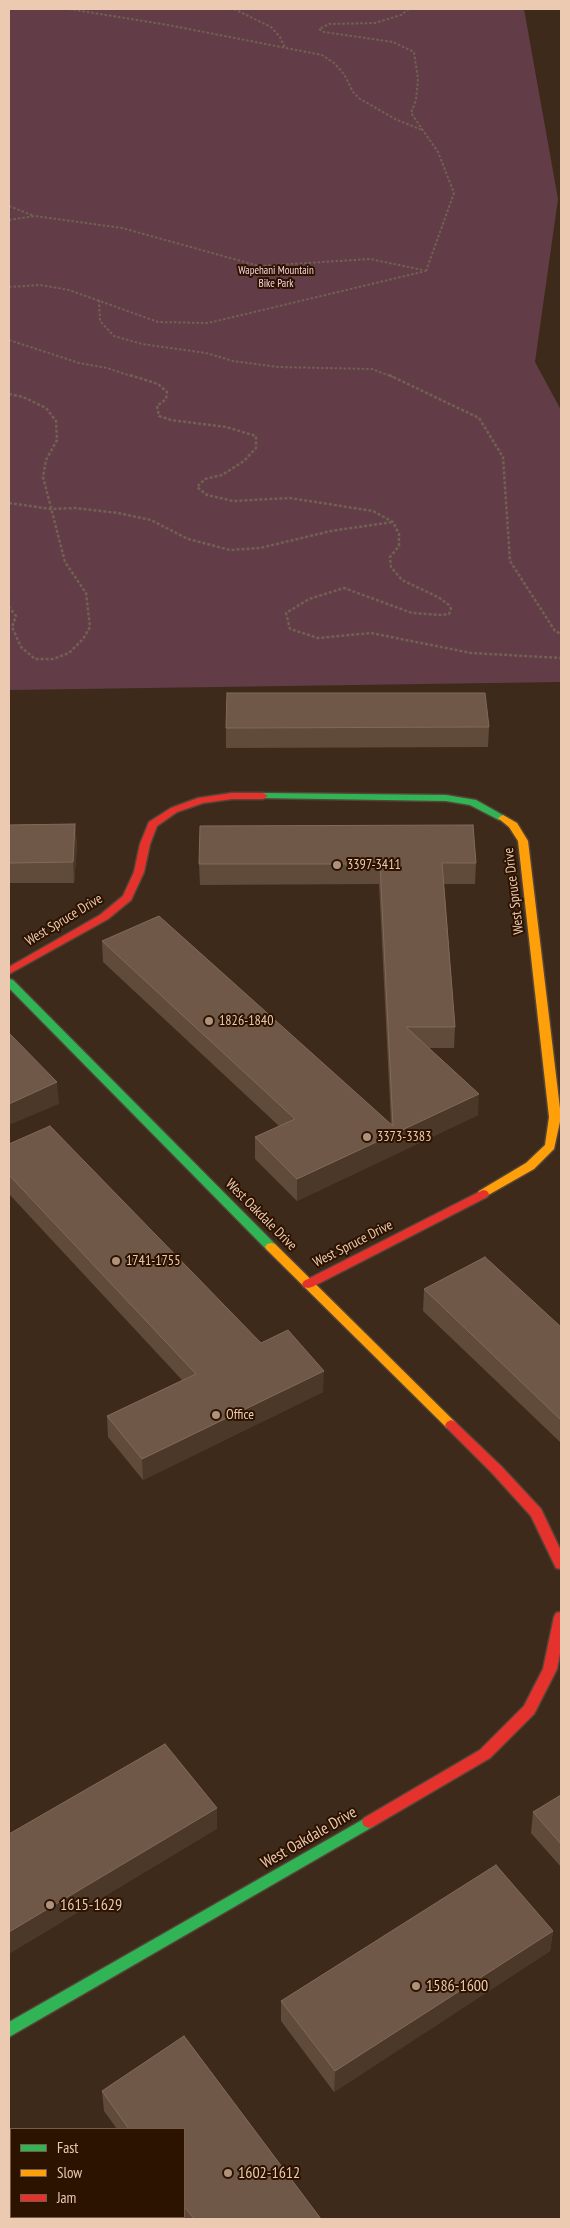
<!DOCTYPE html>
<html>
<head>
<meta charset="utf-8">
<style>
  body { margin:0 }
  #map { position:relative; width:570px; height:2228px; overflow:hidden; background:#3d2a1b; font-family:"PT Sans Narrow",sans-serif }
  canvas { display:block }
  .frame { position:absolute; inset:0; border:10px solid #eccab1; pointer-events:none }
  .legend { position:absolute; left:10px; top:2128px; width:175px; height:90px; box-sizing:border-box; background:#2c1300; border:1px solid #795c47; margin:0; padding:6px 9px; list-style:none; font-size:15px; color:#eccab1 }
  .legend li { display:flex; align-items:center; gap:10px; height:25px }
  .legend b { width:25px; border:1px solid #795c47 }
</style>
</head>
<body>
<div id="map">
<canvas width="570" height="2228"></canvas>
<div class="frame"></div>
<ul class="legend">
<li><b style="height:6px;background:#30b455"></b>Fast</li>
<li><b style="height:6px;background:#ff9f0a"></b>Slow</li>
<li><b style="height:6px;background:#e5322d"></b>Jam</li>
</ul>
</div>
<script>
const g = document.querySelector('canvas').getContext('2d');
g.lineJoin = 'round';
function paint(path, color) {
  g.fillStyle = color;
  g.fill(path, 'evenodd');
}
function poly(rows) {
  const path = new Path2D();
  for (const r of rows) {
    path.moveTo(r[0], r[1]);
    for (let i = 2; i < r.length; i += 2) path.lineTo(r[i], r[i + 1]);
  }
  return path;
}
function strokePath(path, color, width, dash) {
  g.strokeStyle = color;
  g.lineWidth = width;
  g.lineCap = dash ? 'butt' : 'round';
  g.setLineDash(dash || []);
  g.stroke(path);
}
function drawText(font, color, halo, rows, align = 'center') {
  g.font = font + ' "PT Sans Narrow",sans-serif';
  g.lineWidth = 4;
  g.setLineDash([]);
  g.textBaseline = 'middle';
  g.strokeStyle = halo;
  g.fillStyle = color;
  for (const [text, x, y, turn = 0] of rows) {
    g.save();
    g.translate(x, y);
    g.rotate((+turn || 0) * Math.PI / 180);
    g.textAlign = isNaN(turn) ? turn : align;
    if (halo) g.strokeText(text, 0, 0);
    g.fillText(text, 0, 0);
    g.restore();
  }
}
paint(poly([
  [9,9,524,9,558,199,535,362,561,410,561,682,9,690]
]), '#623d47');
const street = poly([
  [9,2152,11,2153,11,2194,9,2193,9,2152],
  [17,2217,57,2217,58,2219,18,2219,17,2217]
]);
const fast = poly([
  [263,793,446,795,476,800,508,818,507,820,499,820,470,805,446,801,260,798,258,796,260,794,263,793],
  [9,979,13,980,275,1244,277,1247,275,1250,267,1250,9,988,9,979],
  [369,1816,374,1818,376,1822,374,1826,9,2037,9,2022,369,1816]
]);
const slow = poly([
  [503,815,517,823,528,841,561,1117,554,1149,534,1169,483,1198,479,1197,477,1194,479,1191,526,1163,545,1145,549,1117,518,841,509,827,498,818,503,815],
  [271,1243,275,1244,455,1422,457,1425,455,1428,447,1428,267,1250,265,1247,267,1244,271,1243]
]);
const jam = poly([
  [232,793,263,793,268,796,263,799,232,799,203,803,177,812,157,826,150,844,144,872,131,900,108,919,9,974,9,967,100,915,123,896,134,872,140,844,149,822,171,808,198,798,232,793],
  [483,1190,487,1191,489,1194,487,1197,312,1287,308,1288,304,1287,302,1284,304,1281,483,1190],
  [451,1420,455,1422,502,1467,541,1509,561,1551,561,1569,556,1568,531,1516,492,1473,447,1428,445,1425,447,1422,451,1420],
  [561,1612,561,1648,557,1669,534,1714,490,1758,374,1826,369,1828,364,1826,362,1822,364,1818,480,1750,524,1706,543,1669,554,1617,556,1613,561,1612]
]);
strokePath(street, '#554537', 2);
strokePath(fast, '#554537', 3);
strokePath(slow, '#554537', 3);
strokePath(jam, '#554537', 3);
strokePath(poly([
  [69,9,168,25,322,55,334,63,344,74,353,92,360,99,395,119,422,130],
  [234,9,271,27,280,37,285,48],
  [409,9,401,15,375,23,329,24,319,29,324,32,393,42,414,52,418,79,416,100,411,113,438,152,454,193,426,271],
  [9,206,34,216],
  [9,220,35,216,122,228,259,266,370,259,423,270],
  [9,287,40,285,69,290,158,322,208,323,426,271],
  [99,300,100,321,114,336,142,344,206,353,233,361,278,367,372,369,393,377],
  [9,340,79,363,107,368,134,377]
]), '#726052', 2, [2.5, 2]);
strokePath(poly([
  [130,375,158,384,167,392,166,399,157,406,159,416,171,420,226,427,256,436,256,448,244,461,222,475,205,479,197,487,207,495,233,501,290,498,373,511,393,522,399,534,399,546,390,557,391,567,402,580,438,597,449,605,451,609,449,614,441,615,412,613,344,588,309,599,286,613,290,629,318,638,371,633,471,653,561,658],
  [389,375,479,418,503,457,510,561,555,631,561,634],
  [9,394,23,397,46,408,56,421,57,440,46,460,43,477,65,562,86,593,90,627,83,639,69,653,53,659,35,659,21,647,12,627,16,616,9,607],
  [9,503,51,509,75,508,118,513,151,520,188,539,230,550,260,548,331,531,393,522]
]), '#726052', 2.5, [3, 2]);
paint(street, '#7c6656');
paint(fast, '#30b455');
paint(slow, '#ff9f0a');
paint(jam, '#e5322d');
paint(poly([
  [489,727,488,747,226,748,226,728],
  [75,824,77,845,74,883,9,883,9,825],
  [476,863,475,884,444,884,455,1027,454,1048,429,1048,478,1115,297,1201,255,1159,255,1137,279,1126,103,962,102,941,391,1124,379,884,200,885,199,864],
  [9,1144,261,1343,323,1392,143,1480,108,1437,107,1416,182,1380,9,1194],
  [424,1289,561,1327,561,1443,423,1311],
  [561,1795,561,1867,531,1833,533,1812],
  [553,1931,550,1951,334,2092,281,2021,281,2001],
  [184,2036,321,2219,181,2219,179,2217,184,2217,184,2129,117,2129,104,2111,102,2091]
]), '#604b3a');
paint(poly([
  [75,824,77,845,74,883,73,862],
  [57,1082,59,1104,9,1125,9,1104],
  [479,1094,478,1115,297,1201,297,1179],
  [324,1371,323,1392,143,1480,142,1459],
  [217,1808,217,1829,9,1954,9,1932],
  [553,1931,550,1951,334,2092,335,2071]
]), '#4b3828');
const building = poly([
  [227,693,485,693,489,727,226,728,227,693],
  [75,824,73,862,9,863,9,825,75,824],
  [473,825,476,863,442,863,455,1027,406,1027,479,1094,297,1179,255,1137,295,1119,102,941,159,916,393,1126,380,864,199,864,200,826,473,825],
  [9,1033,57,1082,9,1104,9,1033],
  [50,1126,261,1343,288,1330,324,1371,142,1459,107,1416,196,1374,9,1175,9,1144,50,1126],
  [485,1257,561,1327,561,1420,424,1289,485,1257],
  [165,1744,217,1808,9,1932,9,1834,165,1744],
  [561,1795,561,1844,533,1812,561,1795],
  [496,1865,553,1931,335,2071,281,2001,496,1865],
  [184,2036,321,2219,194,2219,184,2206,184,2129,129,2129,102,2091,184,2036]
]);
paint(building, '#6f5847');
strokePath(building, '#826a57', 1);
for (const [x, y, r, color] of [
  [337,865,5,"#af927c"],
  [209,1021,5,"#af927c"],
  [367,1137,5,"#af927c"],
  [116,1261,5,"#af927c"],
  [216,1415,5,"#af927c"],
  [50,1905,5,"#af927c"],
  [416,1986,5,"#af927c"],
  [228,2173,5,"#af927c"]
]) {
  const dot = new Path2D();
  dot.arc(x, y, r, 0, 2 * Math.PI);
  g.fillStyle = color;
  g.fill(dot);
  strokePath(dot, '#2c1300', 2);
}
drawText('11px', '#f7d1dd', '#2c1300', [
  ["Wapehani Mountain",276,271],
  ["Bike Park",276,284]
]);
drawText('14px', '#eccab1', '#2c1300', [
  ["3397-3411",347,865],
  ["1826-1840",219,1021],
  ["3373-3383",377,1137],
  ["1741-1755",126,1261],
  ["Office",226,1415]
], 'left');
drawText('14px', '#eccab1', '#2c1300', [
  ["West Spruce Drive",514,891,-97],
  ["West Spruce Drive",64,920,-31],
  ["West Oakdale Drive",261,1215,45],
  ["West Spruce Drive",353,1244,-27]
]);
drawText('16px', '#eccab1', '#2c1300', [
  ["West Oakdale Drive",309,1838,-30]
]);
drawText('16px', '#eccab1', '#2c1300', [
  ["1615-1629",60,1905],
  ["1586-1600",426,1986],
  ["1602-1612",238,2173]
], 'left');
</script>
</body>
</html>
